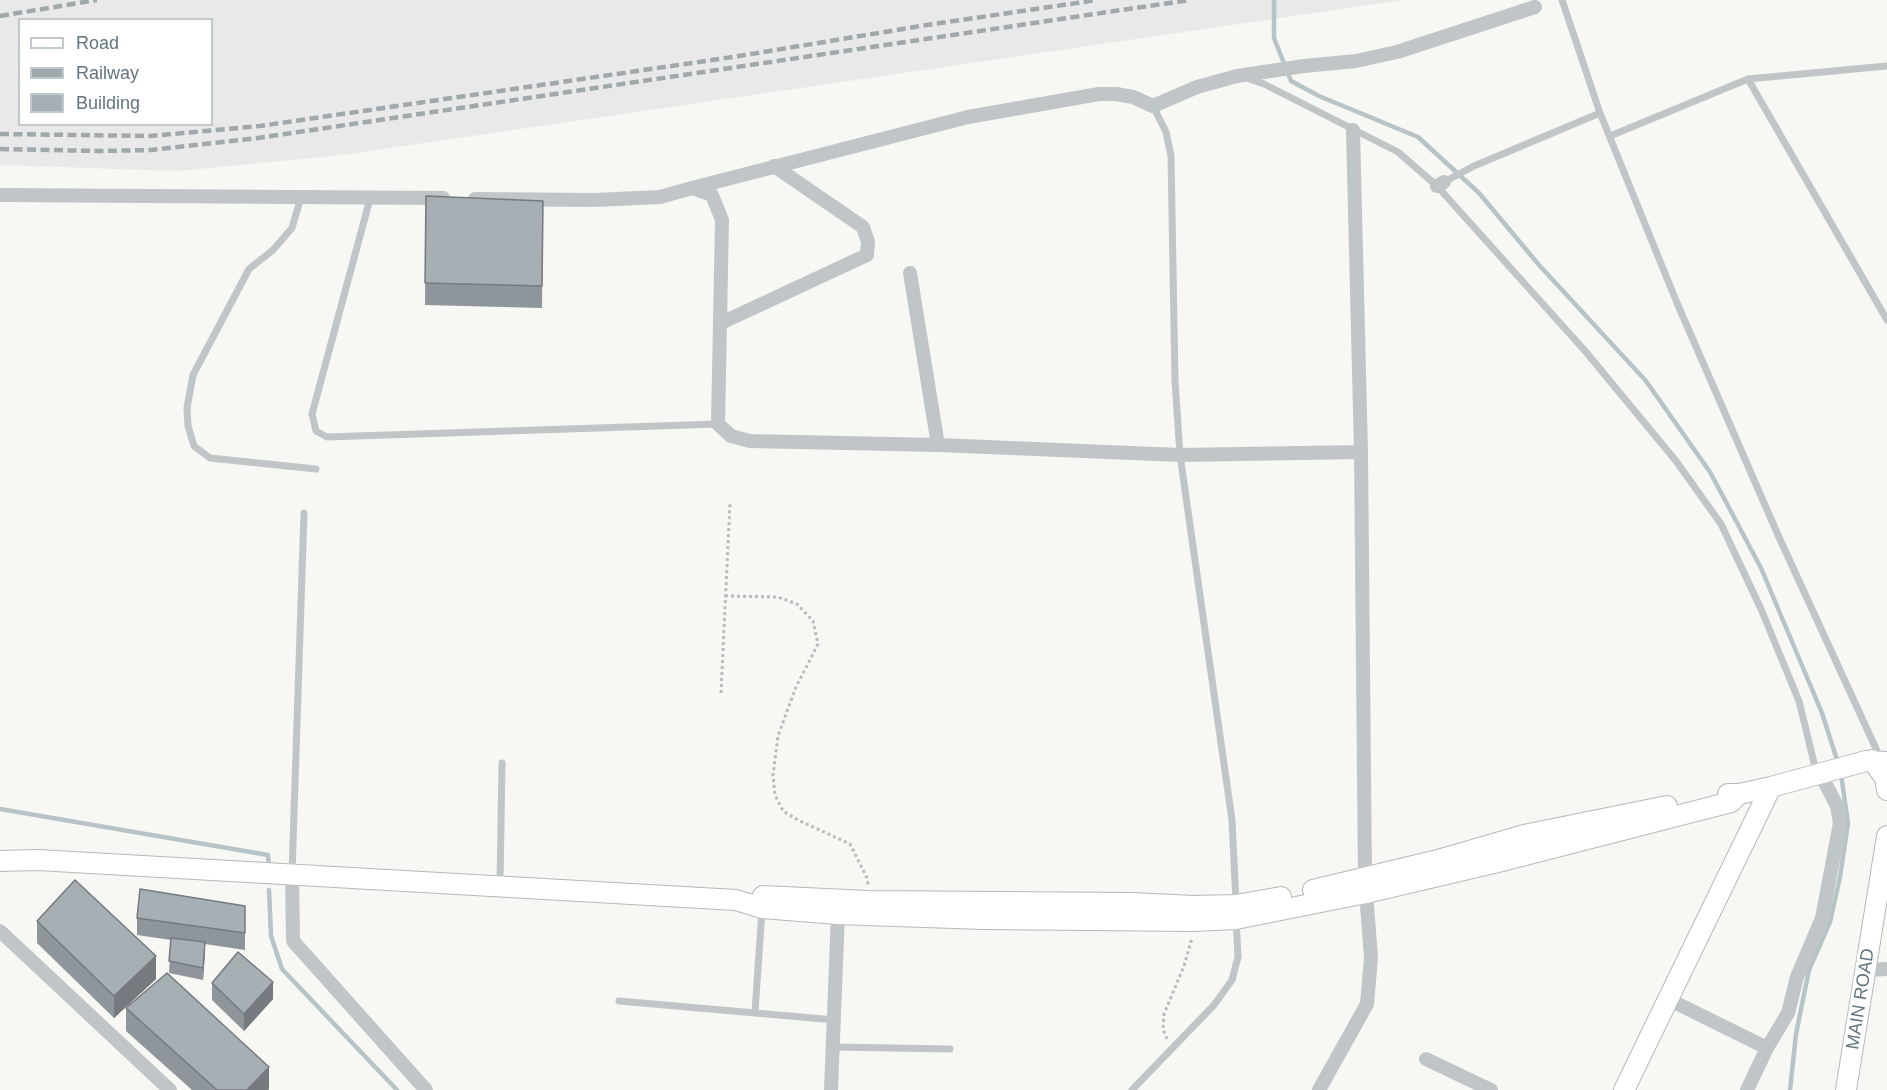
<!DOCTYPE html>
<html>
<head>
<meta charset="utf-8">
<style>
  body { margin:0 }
  #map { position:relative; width:1887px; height:1090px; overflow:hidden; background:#f7f7f4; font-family:Arial,sans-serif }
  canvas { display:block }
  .legend { position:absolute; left:18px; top:18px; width:195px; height:108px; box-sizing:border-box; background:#fff; border:2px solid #c0c8cc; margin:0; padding:8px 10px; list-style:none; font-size:18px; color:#62757f }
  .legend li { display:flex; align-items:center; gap:12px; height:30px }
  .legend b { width:30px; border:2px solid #c0c8cc }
</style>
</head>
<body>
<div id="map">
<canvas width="1887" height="1090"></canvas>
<ul class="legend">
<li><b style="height:8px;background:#fff"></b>Road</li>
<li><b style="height:8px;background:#9fa8ac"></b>Railway</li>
<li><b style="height:16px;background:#a5afb4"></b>Building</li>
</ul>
</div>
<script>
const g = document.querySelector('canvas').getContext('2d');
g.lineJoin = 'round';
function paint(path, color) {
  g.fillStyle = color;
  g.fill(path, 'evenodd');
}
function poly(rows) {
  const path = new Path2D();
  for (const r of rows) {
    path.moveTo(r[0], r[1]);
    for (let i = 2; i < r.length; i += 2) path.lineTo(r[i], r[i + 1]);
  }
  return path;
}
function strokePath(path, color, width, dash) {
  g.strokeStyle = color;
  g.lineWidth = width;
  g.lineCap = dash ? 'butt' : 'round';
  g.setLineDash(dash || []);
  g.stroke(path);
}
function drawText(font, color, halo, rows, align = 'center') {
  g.font = font + ' Arial,sans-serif';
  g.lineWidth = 6;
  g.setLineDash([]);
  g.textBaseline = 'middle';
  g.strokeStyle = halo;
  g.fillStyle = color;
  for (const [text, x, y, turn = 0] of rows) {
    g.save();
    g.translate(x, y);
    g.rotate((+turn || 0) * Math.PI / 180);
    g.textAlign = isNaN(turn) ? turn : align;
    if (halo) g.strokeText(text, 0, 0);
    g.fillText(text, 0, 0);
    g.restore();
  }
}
paint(poly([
  [0,0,1403,0,342,155,178,171,0,165],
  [20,20,212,20,212,124,20,124]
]), '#e8e9e8');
strokePath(poly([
  [1274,0,1274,38,1291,81,1319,96,1418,137,1479,193,1539,265,1646,381,1710,472,1761,568,1822,713,1838,763],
  [0,809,268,855,269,866],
  [269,890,271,936,282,969,397,1090],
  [1790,1090,1796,1034,1809,970,1830,922,1840,877,1848,823,1841,774]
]), '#b6c4c7', 4.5);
const secondary = poly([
  [1872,760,1885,778,1887,790],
  [1728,794,1739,794,1771,787,1866,761,1887,762],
  [0,861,38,860,736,900,762,908,838,914,983,919,1193,921,1236,919,1366,893,1502,861,1731,802,1739,794],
  [1313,890,1438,860,1524,835,1667,806],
  [763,896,868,901,1132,903,1193,906,1236,905,1281,897],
  [1624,1090,1771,787],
  [1846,1090,1887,836]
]);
strokePath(secondary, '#b3b9bd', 22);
strokePath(poly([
  [725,596,778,597,797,604,813,621,818,644,796,687,778,736,773,775,775,795,783,811,798,820,850,844,867,878,868,885],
  [721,693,730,503],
  [1167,1039,1163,1029,1164,1014,1184,966,1192,938]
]), '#b8bcbf', 3, [3, 3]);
strokePath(poly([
  [1562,0,1600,113,1677,303,1778,535,1878,753],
  [1247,78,1264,84,1398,152,1437,186,1586,352,1676,461,1721,524,1761,609,1799,701,1816,771],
  [1748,79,1887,320],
  [1153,106,1166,132,1171,156,1175,381,1180,455,1232,820,1236,902],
  [1610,136,1748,79,1887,66],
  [1444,182,1474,166,1600,113],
  [301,197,292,228,273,250,249,269,193,375,187,408,188,426,194,446,210,458,316,469],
  [370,199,312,414,316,431,327,437,718,424],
  [292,873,304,513],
  [500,883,502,763],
  [619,1001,835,1020],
  [755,1012,762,910],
  [834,1047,950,1049],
  [1132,1090,1214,1005,1232,980,1238,957,1236,919]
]), '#c0c5c8', 7);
strokePath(poly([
  [1437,186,1444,182],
  [692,188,968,117,1099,94,1116,94,1133,97,1153,106,1197,87,1237,76,1304,66,1356,61,1397,52,1535,7],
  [0,195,443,198],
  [475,199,594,200,660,197,692,188,712,195,722,220,718,424,731,436,750,441,938,445,1180,455,1361,452],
  [910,273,938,445],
  [721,323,867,255,868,242,863,227,774,166],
  [292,875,293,941,426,1090],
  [0,931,170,1090],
  [1866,970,1887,969],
  [1668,999,1767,1048],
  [1426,1059,1491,1090],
  [831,1090,838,914],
  [1319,1090,1367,1004,1371,958,1365,879,1361,452,1353,130],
  [1747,1090,1767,1048,1788,1013,1797,977,1822,918,1840,823,1837,806,1820,773]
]), '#c0c5c8', 14);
strokePath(secondary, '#fff', 20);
strokePath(poly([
  [0,16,97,0],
  [0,134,150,136,260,126,733,57,927,25,1097,0],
  [0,149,98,151,151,150,258,138,1189,0]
]), '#9fa8ac', 4.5, [9, 4.5]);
paint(poly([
  [426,196,543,201,542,308,425,305],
  [245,906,245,950,205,944,203,980,169,973,171,940,137,935,137,918],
  [37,921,156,979,114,1018,37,943],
  [212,983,273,999,244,1031,212,1000],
  [126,1008,269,1089,268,1090,192,1090,126,1031]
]), '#8e969b');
paint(poly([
  [205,942,205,953,203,980,203,968],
  [156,956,156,979,114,1018,114,996],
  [273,982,273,999,244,1031,244,1014],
  [269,1067,269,1089,268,1090,247,1090]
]), '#747a7e');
const building = poly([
  [426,196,543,201,542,286,425,283,426,196],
  [75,880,156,956,114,996,37,921,75,880],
  [140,889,245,906,245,933,137,918,140,889],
  [171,938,205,942,203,968,169,961,171,938],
  [238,952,273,982,244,1014,212,983,238,952],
  [167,973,269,1067,247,1090,217,1090,126,1008,167,973]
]);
paint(building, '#a5afb4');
strokePath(building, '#747a7e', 1.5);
drawText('18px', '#62757f', '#fff', [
  ["MAIN ROAD",1861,999,-81]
]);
</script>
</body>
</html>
